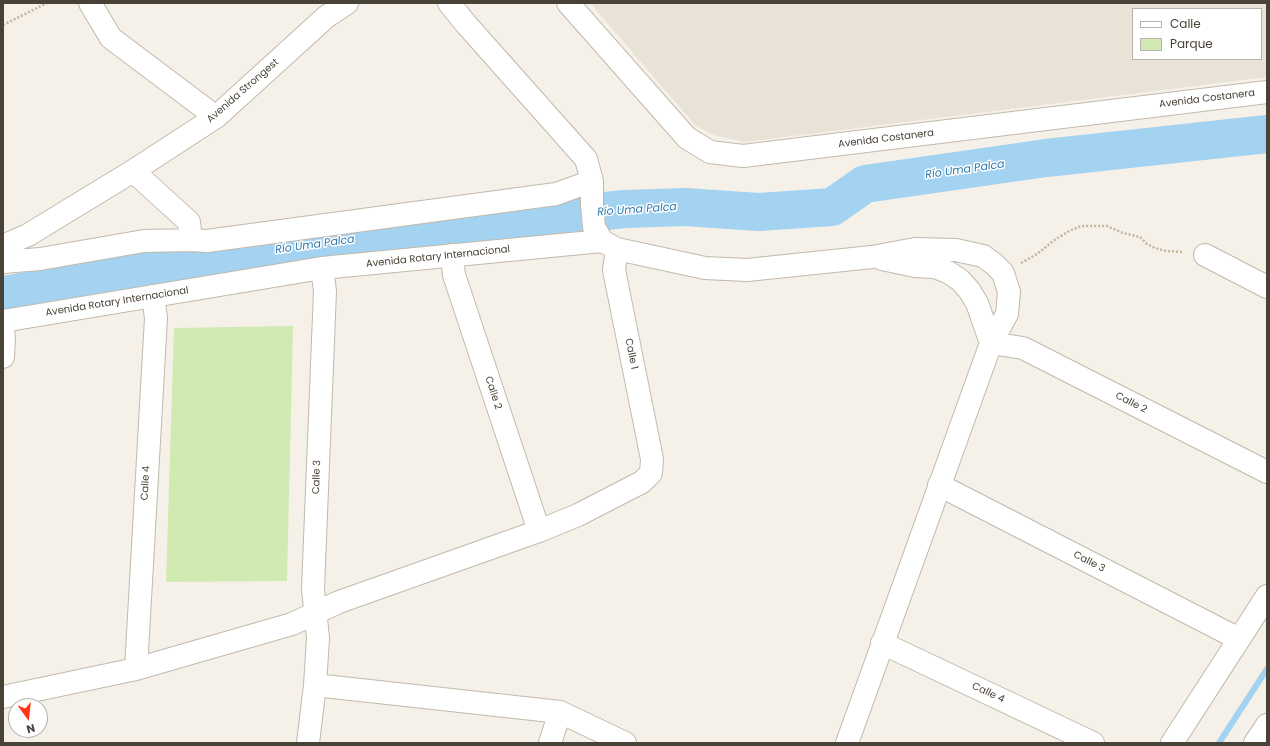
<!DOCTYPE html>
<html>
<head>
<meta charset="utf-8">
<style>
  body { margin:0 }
  #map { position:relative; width:1270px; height:746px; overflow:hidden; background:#f5f1e9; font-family:Poppins,sans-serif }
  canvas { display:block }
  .frame { position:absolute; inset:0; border:4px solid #494237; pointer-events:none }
  .legend { position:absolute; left:1132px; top:8px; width:130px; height:52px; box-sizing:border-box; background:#fff; border:1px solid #b6b3af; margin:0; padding:5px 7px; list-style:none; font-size:12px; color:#494237 }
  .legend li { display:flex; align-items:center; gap:8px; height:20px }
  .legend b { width:20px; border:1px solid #b6b3af }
  .north { position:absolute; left:8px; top:698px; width:40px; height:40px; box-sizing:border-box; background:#fff; border:1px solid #b6b3af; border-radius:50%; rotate:165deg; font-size:11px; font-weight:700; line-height:16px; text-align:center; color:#494237 }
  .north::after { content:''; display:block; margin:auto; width:14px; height:18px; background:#fe3616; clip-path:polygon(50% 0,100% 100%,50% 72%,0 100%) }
</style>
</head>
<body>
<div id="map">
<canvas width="1270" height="746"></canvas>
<div class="frame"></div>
<ul class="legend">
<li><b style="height:5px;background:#fff"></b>Calle</li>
<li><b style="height:11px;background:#d1eab1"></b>Parque</li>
</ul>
<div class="north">N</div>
</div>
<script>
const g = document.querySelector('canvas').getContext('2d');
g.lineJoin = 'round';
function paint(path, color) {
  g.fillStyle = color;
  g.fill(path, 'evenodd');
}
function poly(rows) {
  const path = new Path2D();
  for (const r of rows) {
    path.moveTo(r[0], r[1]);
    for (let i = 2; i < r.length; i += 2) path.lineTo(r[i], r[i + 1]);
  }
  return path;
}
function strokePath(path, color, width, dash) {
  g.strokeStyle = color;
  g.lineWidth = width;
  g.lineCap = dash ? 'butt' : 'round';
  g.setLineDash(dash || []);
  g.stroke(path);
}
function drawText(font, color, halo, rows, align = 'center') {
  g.font = font + ' Poppins,sans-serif';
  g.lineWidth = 3;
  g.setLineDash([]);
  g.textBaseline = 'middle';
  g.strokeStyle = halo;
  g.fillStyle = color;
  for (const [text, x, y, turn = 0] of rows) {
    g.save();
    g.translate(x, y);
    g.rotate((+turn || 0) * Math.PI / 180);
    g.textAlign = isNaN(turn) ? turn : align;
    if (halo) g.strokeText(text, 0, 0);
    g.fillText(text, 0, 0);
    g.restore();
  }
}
paint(poly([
  [590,3,1267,3,1267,77,745,142,717,136,696,126],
  [1133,9,1261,9,1261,59,1133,59]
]), '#e9e3d7');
paint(poly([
  [293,326,287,581,166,582,174,328]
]), '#d1eab1');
strokePath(poly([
  [1219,743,1267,669]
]), '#a4d3f2', 6);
strokePath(poly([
  [3,295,199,262,330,242,624,209,685,207,759,212,832,207,865,184,1046,158,1267,134]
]), '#a4d3f2', 38);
const minor = poly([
  [90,3,111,38,216,117],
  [449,3,466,24,586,159,592,181,592,204,594,227,602,241],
  [568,3,687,138,710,152,743,156,1267,92],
  [133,171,189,222,191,240],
  [3,246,28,235,133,171,216,117,326,17,347,3],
  [452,255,454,275,539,531],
  [1205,255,1267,287],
  [882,259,915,266,934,267,948,272,960,280,969,290,977,303,991,343],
  [3,262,40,259,144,241,191,240,207,241,556,194,592,181],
  [3,321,322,268,602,241,617,249,705,268,747,270,872,257,915,249,956,250,983,256,994,264,1003,273,1009,292,1007,314,991,343,847,743],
  [3,330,4,338,3,357],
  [991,343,1023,348,1267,472],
  [939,485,1239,639],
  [882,643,1093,743],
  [136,669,156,318,153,296],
  [315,685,560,712,625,743],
  [3,697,136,669,292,624,339,602,539,531,578,515,642,482,651,473,652,459,614,270,617,249],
  [308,743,315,685,318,638,313,589,325,291,322,268],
  [550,743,560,712],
  [1172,743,1267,596],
  [1255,743,1267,725]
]);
strokePath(minor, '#c1b9ab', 24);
strokePath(poly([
  [3,25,47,3],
  [1021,263,1037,254,1056,239,1069,231,1081,226,1107,226,1123,233,1140,237,1147,244,1155,248,1166,251,1183,252]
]), '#c3b49c', 2.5, [2, 2]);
strokePath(minor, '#fff', 22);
drawText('10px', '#494237', '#fff', [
  ["Avenida Strongest",243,91,-41],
  ["Avenida Costanera",1207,99,-7],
  ["Avenida Costanera",886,139,-7],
  ["Avenida Rotary Internacional",438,257,-6],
  ["Avenida Rotary Internacional",117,302,-9],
  ["Calle 1",631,354,79],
  ["Calle 2",493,393,72],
  ["Calle 2",1131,403,27],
  ["Calle 3",317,477,-88],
  ["Calle 4",146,483,-87],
  ["Calle 3",1089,562,27],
  ["Calle 4",988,693,25]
]);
drawText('italic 11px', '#2c7ab0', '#fff', [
  ["Río Uma Palca",965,170,-8],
  ["Río Uma Palca",637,210,-4],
  ["Río Uma Palca",315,245,-8]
]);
</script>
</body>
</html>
